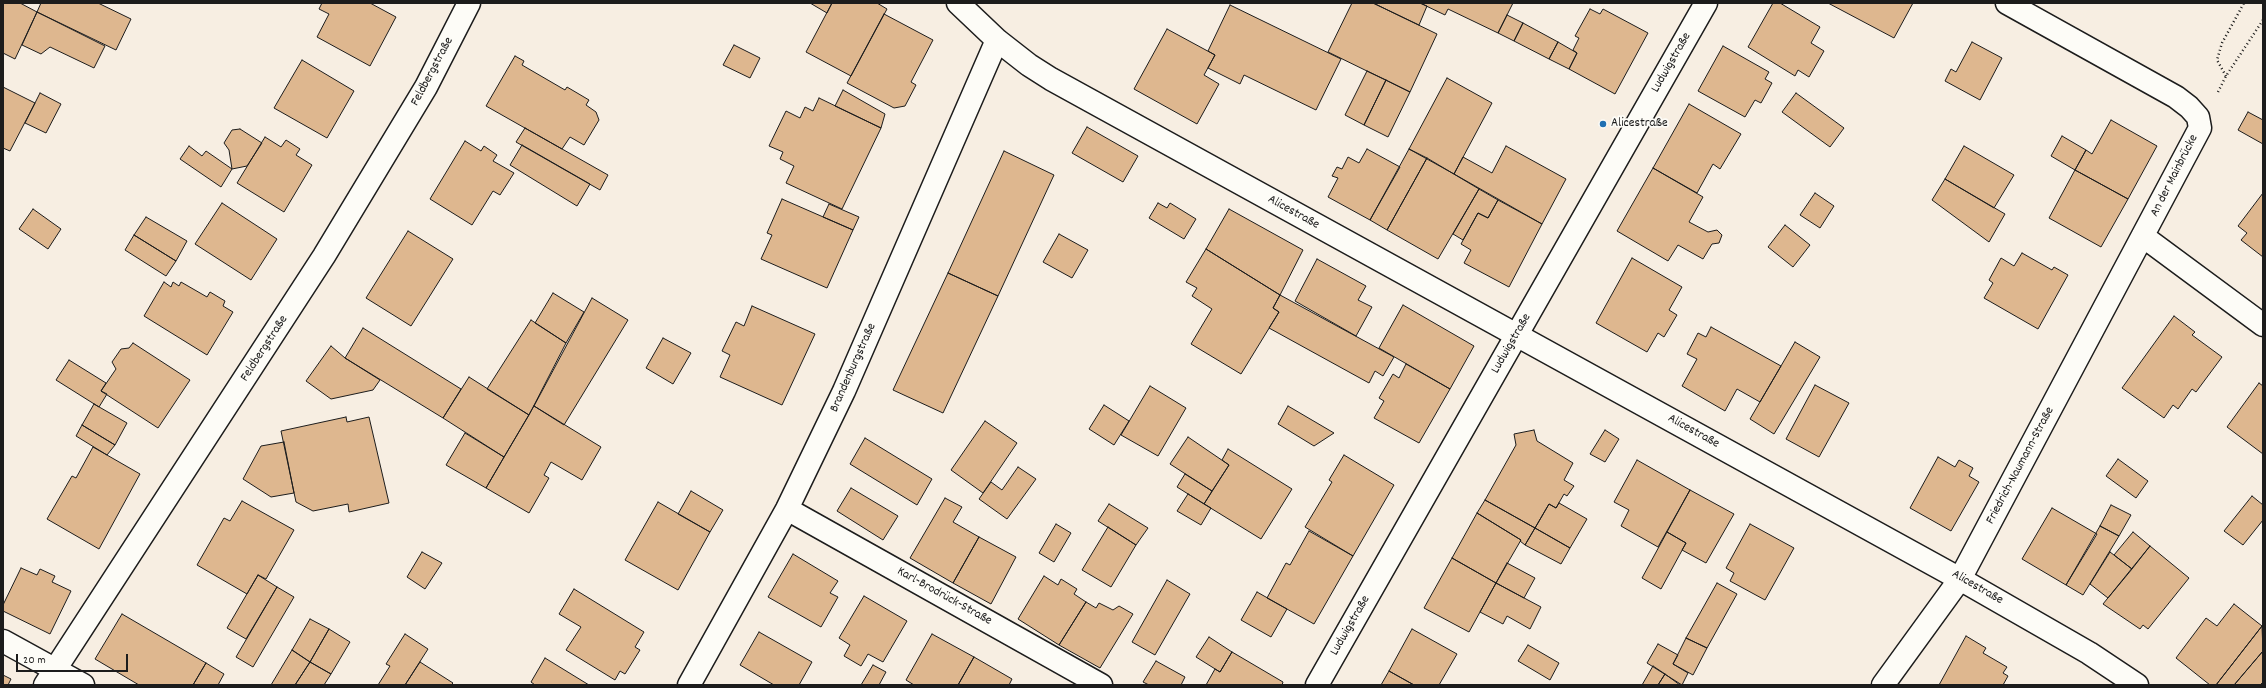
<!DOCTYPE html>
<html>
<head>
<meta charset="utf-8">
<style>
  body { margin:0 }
  #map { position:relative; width:2266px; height:688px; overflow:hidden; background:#f7eee2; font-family:Dekko,sans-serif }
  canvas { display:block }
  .frame { position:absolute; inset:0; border:4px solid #1c1c1c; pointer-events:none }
  .scale { position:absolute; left:16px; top:654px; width:112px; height:18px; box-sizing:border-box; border:2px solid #1c1c1c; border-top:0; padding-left:5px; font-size:12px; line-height:14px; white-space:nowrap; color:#1c1c1c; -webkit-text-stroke:3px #fdfcf7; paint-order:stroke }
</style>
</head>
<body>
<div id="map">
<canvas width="2266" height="688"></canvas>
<div class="frame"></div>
<div class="scale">20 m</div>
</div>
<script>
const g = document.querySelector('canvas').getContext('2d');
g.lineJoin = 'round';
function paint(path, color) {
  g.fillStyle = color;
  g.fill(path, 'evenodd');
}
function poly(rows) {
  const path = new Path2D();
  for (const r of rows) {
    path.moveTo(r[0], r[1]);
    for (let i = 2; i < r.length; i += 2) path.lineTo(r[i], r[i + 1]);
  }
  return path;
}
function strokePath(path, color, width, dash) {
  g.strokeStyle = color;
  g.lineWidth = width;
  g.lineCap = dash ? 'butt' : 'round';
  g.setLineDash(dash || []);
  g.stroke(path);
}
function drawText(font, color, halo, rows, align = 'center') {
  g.font = font + ' Dekko,sans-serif';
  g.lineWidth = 3.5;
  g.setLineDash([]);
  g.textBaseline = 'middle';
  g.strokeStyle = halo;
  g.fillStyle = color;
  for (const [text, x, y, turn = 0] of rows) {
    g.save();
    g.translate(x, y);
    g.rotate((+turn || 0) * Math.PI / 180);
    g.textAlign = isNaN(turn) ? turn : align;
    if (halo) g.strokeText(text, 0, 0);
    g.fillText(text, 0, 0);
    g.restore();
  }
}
const building = poly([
  [3,3,20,3,37,12,15,59,3,53,3,3],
  [41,3,98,3,131,19,116,50,37,12,41,3],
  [322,3,370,3,396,17,370,66,317,37,329,14,319,9,322,3],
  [810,3,832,3,827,13,810,3],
  [832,3,877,3,887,9,851,76,806,52,832,3],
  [1352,3,1373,3,1437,34,1410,92,1328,52,1352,3],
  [1373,3,1420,3,1427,6,1419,25,1373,3],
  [1420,3,1513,3,1498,33,1448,9,1445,15,1420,3],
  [1773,3,1780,3,1820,27,1811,43,1824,51,1809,77,1798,70,1795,76,1748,47,1773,3],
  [1828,3,1913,3,1894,38,1828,3],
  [1230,5,1341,59,1316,110,1244,75,1240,84,1208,68,1215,55,1208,51,1230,5],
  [1590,9,1600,14,1603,9,1648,33,1615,94,1569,69,1577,53,1573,50,1579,38,1575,36,1590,9],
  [37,12,105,46,94,68,50,47,41,54,22,45,37,12],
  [884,14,933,40,911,82,916,85,905,106,894,108,847,83,884,14],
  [1507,15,1523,23,1514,41,1498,33,1507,15],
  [1523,23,1558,42,1549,59,1514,41,1523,23],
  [1167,29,1215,55,1204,75,1219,84,1197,124,1134,89,1167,29],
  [1558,42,1577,53,1569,69,1549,59,1558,42],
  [1972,42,2002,58,1980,100,1945,81,1951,69,1956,72,1972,42],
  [734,45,760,58,750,78,723,65,734,45],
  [1723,46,1769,72,1765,79,1772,83,1761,103,1755,100,1745,117,1698,91,1723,46],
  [515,56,524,61,522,65,565,90,567,87,589,100,586,105,596,112,599,120,584,145,570,137,562,149,486,106,515,56],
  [302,60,354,91,327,138,274,108,302,60],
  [1367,71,1386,80,1364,125,1345,115,1367,71],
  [1447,78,1492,103,1454,174,1409,149,1447,78],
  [1386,80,1410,92,1388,137,1364,125,1386,80],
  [3,87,35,103,10,151,3,148,3,87],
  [843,90,885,114,881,128,835,106,843,90],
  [40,93,61,104,46,133,25,123,40,93],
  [1796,93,1844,128,1830,147,1782,112,1796,93],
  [819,98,881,128,842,209,786,183,794,166,780,159,783,152,769,146,786,111,800,118,805,107,813,111,819,98],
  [1689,104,1741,134,1720,169,1713,164,1697,193,1653,168,1689,104],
  [2248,112,2263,120,2263,144,2238,130,2248,112],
  [2111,120,2157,146,2128,199,2075,170,2086,150,2092,154,2111,120],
  [1087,127,1138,156,1123,182,1072,153,1087,127],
  [525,128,608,175,600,190,516,142,525,128],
  [240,129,262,143,247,166,232,169,229,150,224,143,232,130,240,129],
  [2062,136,2086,150,2075,170,2051,156,2062,136],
  [265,137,281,147,286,140,300,149,296,155,312,165,284,212,237,183,265,137],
  [465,141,481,151,484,146,497,155,493,161,514,173,500,195,493,191,472,225,430,199,465,141],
  [522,145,590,184,577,206,510,165,522,145],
  [189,146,202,156,206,151,232,169,221,187,180,159,189,146],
  [1506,146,1566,179,1542,224,1454,174,1463,157,1492,173,1506,146],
  [1964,146,2014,175,1994,208,1945,179,1964,146],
  [1367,149,1400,167,1370,220,1328,197,1338,178,1332,176,1337,167,1342,169,1348,157,1359,163,1367,149],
  [1409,149,1427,158,1387,230,1370,220,1409,149],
  [1004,151,1054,175,998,296,948,273,1004,151],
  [1427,158,1479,189,1438,259,1387,230,1427,158],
  [1653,168,1703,197,1689,222,1708,232,1717,230,1722,235,1719,243,1712,244,1703,259,1678,245,1668,261,1617,231,1653,168],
  [2075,170,2128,199,2101,247,2049,218,2075,170],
  [1945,179,2005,214,1989,242,1932,200,1945,179],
  [1479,189,1498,200,1488,218,1478,213,1463,240,1453,234,1479,189],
  [1815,193,1834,206,1820,228,1800,215,1815,193],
  [2263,193,2263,257,2241,240,2247,233,2238,226,2263,193],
  [782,199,853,230,827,288,761,259,772,235,767,233,782,199],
  [1498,200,1542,224,1509,287,1464,263,1471,250,1461,244,1478,213,1488,218,1498,200],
  [222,203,277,239,251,280,195,244,222,203],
  [1158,203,1167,208,1170,203,1196,219,1184,239,1149,218,1158,203],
  [829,204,859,217,853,230,823,217,829,204],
  [33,209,61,229,48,249,19,229,33,209],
  [1229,209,1303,250,1280,295,1206,249,1229,209],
  [146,217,187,241,176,261,134,235,146,217],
  [1785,225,1810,245,1793,267,1768,247,1785,225],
  [408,231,453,259,411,326,366,298,408,231],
  [1059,234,1088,250,1072,278,1043,262,1059,234],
  [134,235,176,261,166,276,125,250,134,235],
  [1206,249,1280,295,1273,308,1279,312,1241,374,1191,344,1212,309,1192,296,1197,288,1186,282,1206,249],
  [2022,253,2052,270,2054,267,2068,275,2038,329,1984,298,1993,283,1989,280,2001,258,2014,266,2022,253],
  [1632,258,1682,287,1669,310,1677,315,1664,337,1658,333,1647,352,1596,323,1632,258],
  [1317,259,1366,286,1358,300,1372,307,1356,336,1295,301,1317,259],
  [948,273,998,296,943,413,893,390,948,273],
  [164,282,171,287,173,282,179,286,181,282,207,297,210,292,225,301,223,306,233,312,207,355,144,316,164,282],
  [553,293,584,312,566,343,535,323,553,293],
  [1280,295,1394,357,1383,376,1375,371,1369,383,1269,328,1279,312,1273,308,1280,295],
  [592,298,628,320,564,425,534,406,592,298],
  [1403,305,1474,346,1450,389,1379,348,1403,305],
  [752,306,815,334,782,405,720,377,730,355,722,351,736,322,744,326,752,306],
  [2174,316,2195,332,2192,335,2222,357,2196,392,2192,389,2178,409,2173,405,2164,418,2122,388,2174,316],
  [531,320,566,343,529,415,487,389,531,320],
  [1711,327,1781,366,1760,402,1737,389,1725,411,1682,386,1697,359,1687,354,1698,333,1706,337,1711,327],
  [363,328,461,389,443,418,345,358,363,328],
  [663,338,691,353,673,384,646,368,663,338],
  [1795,342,1820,357,1774,434,1750,419,1795,342],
  [133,343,190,380,158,428,101,391,116,369,112,362,121,349,129,348,133,343],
  [331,346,345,358,380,380,373,390,331,399,306,381,331,346],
  [69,360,106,383,101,391,107,394,99,407,56,380,69,360],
  [1406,364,1450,389,1419,443,1374,418,1384,401,1379,398,1393,374,1399,378,1406,364],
  [469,377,529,415,504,457,443,418,469,377],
  [2259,383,2263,386,2263,454,2227,427,2259,383],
  [1815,385,1849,403,1819,457,1786,439,1815,385],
  [1150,386,1186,408,1158,456,1121,435,1150,386],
  [94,404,127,423,115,445,82,425,94,404],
  [1104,405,1129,421,1114,445,1089,429,1104,405],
  [534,406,601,447,582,480,551,462,544,475,549,478,529,513,486,488,534,406],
  [1288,406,1334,433,1314,446,1278,424,1288,406],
  [346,417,347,422,369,417,389,503,349,512,348,504,313,511,296,502,281,431,346,417],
  [985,421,1017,443,983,493,951,470,985,421],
  [82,425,115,445,107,455,76,436,82,425],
  [1534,430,1537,441,1573,463,1564,480,1574,486,1567,496,1564,494,1556,508,1549,504,1535,528,1485,500,1516,445,1514,434,1534,430],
  [1605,430,1619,439,1605,462,1590,454,1605,430],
  [465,433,504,457,486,488,446,465,465,433],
  [1188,437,1229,465,1212,491,1170,464,1188,437],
  [865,438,932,479,917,505,850,464,865,438],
  [284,442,294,493,271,497,243,479,261,446,284,442],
  [93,447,140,474,99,549,47,519,72,476,76,478,93,447],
  [1228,449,1292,489,1261,539,1204,504,1229,465,1222,460,1228,449],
  [1344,455,1394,485,1353,556,1305,527,1332,482,1329,480,1344,455],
  [1938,457,1955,467,1959,460,1973,468,1969,476,1979,482,1951,531,1910,508,1938,457],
  [2118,459,2148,481,2136,498,2106,476,2118,459],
  [1637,460,1690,490,1658,547,1621,526,1629,510,1614,502,1637,460],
  [1018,467,1036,479,1007,519,979,499,991,482,1002,490,1018,467],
  [1185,474,1212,491,1204,504,1177,487,1185,474],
  [851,488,898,516,883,540,837,511,851,488],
  [1690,490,1734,514,1706,563,1682,550,1686,543,1667,532,1690,490],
  [691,491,723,510,710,532,678,514,691,491],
  [1188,494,1211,508,1201,525,1177,511,1188,494],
  [2252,496,2263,505,2263,520,2243,545,2224,531,2252,496],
  [945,498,962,507,953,522,979,537,953,583,910,558,945,498],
  [1485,500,1535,528,1525,545,1520,541,1521,540,1477,513,1485,500],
  [242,501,294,530,266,579,258,575,247,594,197,565,224,518,230,521,242,501],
  [658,502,710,532,678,590,625,560,658,502],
  [1559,503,1587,519,1570,548,1535,528,1549,504,1556,508,1559,503],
  [1109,504,1148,528,1136,545,1098,521,1109,504],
  [2111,505,2131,515,2119,536,2100,526,2111,505],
  [2052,508,2097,534,2066,585,2022,559,2052,508],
  [1477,513,1521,540,1496,583,1452,558,1477,513],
  [1056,524,1071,533,1054,562,1039,553,1056,524],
  [1750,524,1794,548,1765,600,1730,581,1734,573,1726,568,1750,524],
  [2100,526,2119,536,2083,595,2066,585,2100,526],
  [1108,527,1136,545,1111,587,1082,570,1108,527],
  [1535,528,1570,548,1561,564,1525,545,1535,528],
  [1309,531,1353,556,1314,624,1267,598,1286,563,1290,565,1309,531],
  [1667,532,1686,543,1661,589,1642,578,1667,532],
  [2133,532,2150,546,2132,569,2114,555,2133,532],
  [979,537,1016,557,991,604,953,583,979,537],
  [2150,546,2189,578,2148,629,2143,625,2140,629,2103,604,2150,546],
  [422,552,442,563,425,589,407,577,422,552],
  [2110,552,2132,569,2108,598,2090,584,2110,552],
  [793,554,838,581,830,593,838,597,821,627,768,597,793,554],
  [1452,558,1496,583,1469,632,1424,608,1452,558],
  [1507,563,1535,578,1524,598,1496,583,1507,563],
  [21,568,37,575,40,569,55,576,52,582,71,591,50,634,3,611,3,605,21,568],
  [258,575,277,587,246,639,227,628,258,575],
  [1044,576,1058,585,1061,579,1077,589,1074,594,1086,602,1059,645,1018,619,1044,576],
  [1167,580,1190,594,1155,655,1132,642,1167,580],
  [1496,583,1541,607,1530,629,1507,616,1503,624,1480,612,1496,583],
  [1717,583,1737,594,1707,648,1686,638,1717,583],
  [277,587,294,597,253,667,236,657,277,587],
  [574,589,644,632,635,647,640,650,625,674,620,671,615,680,566,650,581,627,559,614,574,589],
  [1257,592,1287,609,1271,637,1241,620,1257,592],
  [864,596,907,621,883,662,868,654,861,666,844,656,850,645,839,638,864,596],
  [1086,602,1096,608,1099,603,1113,610,1119,606,1133,614,1100,668,1059,645,1086,602],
  [2234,604,2262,626,2216,685,2210,685,2176,658,2206,618,2217,626,2234,604],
  [122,614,206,663,193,685,139,685,95,659,122,614],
  [310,619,329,629,310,662,292,650,310,619],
  [2262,626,2263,651,2234,685,2216,685,2262,626],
  [329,629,350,642,331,674,310,662,329,629],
  [1412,629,1457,654,1439,685,1414,685,1389,671,1412,629],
  [759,632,812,662,799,685,774,685,740,665,759,632],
  [405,634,428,649,405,685,378,685,390,666,386,664,405,634],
  [932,634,974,657,958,685,914,685,906,680,932,634],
  [1966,636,1986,648,1983,653,2007,667,2003,673,2008,676,2003,685,1939,685,1966,636],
  [1209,637,1232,652,1220,672,1196,657,1209,637],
  [1686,638,1707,648,1693,675,1673,664,1686,638],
  [1658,644,1678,655,1673,664,1688,673,1682,685,1647,663,1658,644],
  [1528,645,1559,663,1550,680,1518,661,1528,645],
  [292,650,310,662,295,685,271,685,292,650],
  [2263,651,2263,682,2260,685,2236,685,2235,684,2263,651],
  [1232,652,1283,682,1282,685,1206,685,1215,669,1220,672,1232,652],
  [974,657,1012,679,1009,685,958,685,974,657],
  [545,658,589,685,535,685,531,682,545,658],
  [1156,661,1185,677,1181,685,1149,685,1143,682,1156,661],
  [310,662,331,674,324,685,295,685,310,662],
  [420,662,453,683,451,685,405,685,420,662],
  [206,663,224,674,218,685,193,685,206,663],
  [873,665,886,672,879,685,861,685,873,665],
  [1653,666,1665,674,1658,685,1642,685,1653,666],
  [1389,671,1414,685,1381,685,1389,671],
  [1665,674,1680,685,1658,685,1665,674],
  [3,675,11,679,8,685,3,685,3,675]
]);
paint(building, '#deb78f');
strokePath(building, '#1c1c1c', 1);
const minor = poly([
  [958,3,997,40,1029,65,1051,79,1960,579,2089,653,2137,685],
  [2144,237,2263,325],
  [787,509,1101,685],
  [3,641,83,685],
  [45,685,324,256,426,87,469,3],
  [689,685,787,509,844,391,997,40],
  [1883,685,1960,579,2200,128,2198,117,2189,107,2176,97,2007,3]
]);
const secondary = poly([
  [1317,685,1706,3]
]);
strokePath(minor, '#1c1c1c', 25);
strokePath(secondary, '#1c1c1c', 25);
strokePath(poly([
  [2226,76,2217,60,2222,43,2244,3],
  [2218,92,2226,76,2263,20]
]), '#1c1c1c', 2.5, [1, 3]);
strokePath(minor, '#fdfcf7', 22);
strokePath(secondary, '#fdfcf7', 22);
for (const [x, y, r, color] of [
  [1603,124,4,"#1f6fb2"]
]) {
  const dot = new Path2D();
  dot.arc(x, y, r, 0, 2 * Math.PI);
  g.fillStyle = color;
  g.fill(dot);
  strokePath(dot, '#fdfcf7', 1.5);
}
drawText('13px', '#1c1c1c', '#fdfcf7', [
  ["Ludwigstraße",1672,63,-60],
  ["Feldbergstraße",433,72,-62],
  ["An der Mainbrücke",2175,176,-63],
  ["Alicestraße",1293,213,29],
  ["Ludwigstraße",1512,344,-60],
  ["Feldbergstraße",265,349,-57],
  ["Brandenburgstraße",854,368,-66],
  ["Alicestraße",1693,432,29],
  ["Friedrich-Naumann-Straße",2021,466,-62],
  ["Alicestraße",1977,588,30],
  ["Karl-Brodrück-Straße",944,597,29],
  ["Ludwigstraße",1351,626,-60]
]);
drawText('13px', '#1c1c1c', '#fdfcf7', [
  ["Alicestraße",1611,124]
], 'left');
</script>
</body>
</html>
